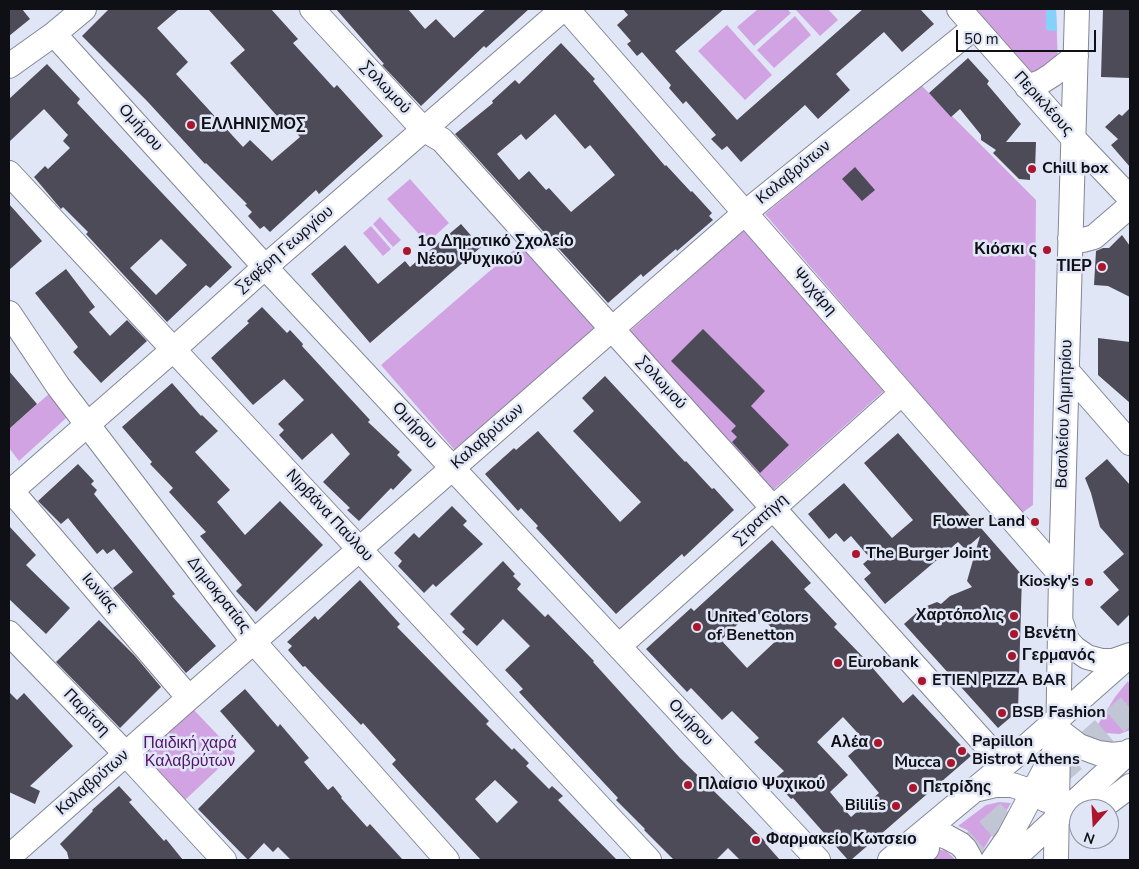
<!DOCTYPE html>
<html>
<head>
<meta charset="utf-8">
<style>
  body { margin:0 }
  #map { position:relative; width:1139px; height:869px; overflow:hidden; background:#e1e6f7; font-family:"Nunito Sans",sans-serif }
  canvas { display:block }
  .frame { position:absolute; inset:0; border:10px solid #0e1015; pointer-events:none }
  .north { position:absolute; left:1069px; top:799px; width:50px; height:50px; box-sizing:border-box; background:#e1e6f7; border:1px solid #8d909d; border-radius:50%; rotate:199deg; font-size:14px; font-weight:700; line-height:20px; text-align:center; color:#0e1015 }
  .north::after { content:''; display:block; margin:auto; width:18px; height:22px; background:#ab162c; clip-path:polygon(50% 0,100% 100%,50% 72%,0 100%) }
  .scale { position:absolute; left:956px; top:30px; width:140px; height:22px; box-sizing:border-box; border:2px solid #0e1015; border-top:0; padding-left:6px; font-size:15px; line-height:18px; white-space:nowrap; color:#0e1015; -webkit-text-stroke:4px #e1e6f7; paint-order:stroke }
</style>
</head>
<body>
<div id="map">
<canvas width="1139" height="869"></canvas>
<div class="frame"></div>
<div class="north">N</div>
<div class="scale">50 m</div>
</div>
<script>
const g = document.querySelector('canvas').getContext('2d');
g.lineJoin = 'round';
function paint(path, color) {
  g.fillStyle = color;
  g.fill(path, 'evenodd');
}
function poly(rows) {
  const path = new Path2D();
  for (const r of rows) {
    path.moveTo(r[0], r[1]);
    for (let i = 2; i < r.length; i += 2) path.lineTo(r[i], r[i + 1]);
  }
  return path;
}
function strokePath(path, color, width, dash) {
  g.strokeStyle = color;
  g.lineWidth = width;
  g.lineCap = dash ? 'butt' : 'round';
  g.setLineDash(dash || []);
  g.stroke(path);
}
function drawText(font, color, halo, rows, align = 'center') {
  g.font = font + ' "Nunito Sans",sans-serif';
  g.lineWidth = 5;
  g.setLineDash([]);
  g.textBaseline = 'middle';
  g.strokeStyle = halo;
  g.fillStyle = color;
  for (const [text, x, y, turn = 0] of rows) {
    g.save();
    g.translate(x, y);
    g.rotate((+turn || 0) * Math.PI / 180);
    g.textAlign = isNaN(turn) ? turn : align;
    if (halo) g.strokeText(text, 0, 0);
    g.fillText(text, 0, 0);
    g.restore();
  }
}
paint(poly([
  [758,9,787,9,791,13,754,46,737,27],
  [795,9,828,9,838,20,820,36],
  [968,9,1056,9,1058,65,1031,78],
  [795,16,811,35,774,68,757,50],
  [727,25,772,75,745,100,698,51],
  [921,85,1036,200,1033,505,1022,513,765,214],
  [410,179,449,223,427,243,387,199],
  [380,217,401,240,393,247,373,224],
  [371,226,391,249,383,256,363,233],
  [744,230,887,388,772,491,629,332],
  [522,243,600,332,459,455,381,365],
  [58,386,76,409,19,461,9,448,9,429],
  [1128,681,1130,686,1130,730,1120,734,1104,733,1094,731,1115,697],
  [192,708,235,753,185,800,143,755],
  [999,802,1011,803,983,850,967,830,958,826,986,805],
  [934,848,946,851,956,860,934,860,925,851]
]), '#d2a3e3');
paint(poly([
  [1046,9,1056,9,1057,31,1046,30]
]), '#84d2f9');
paint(poly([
  [9,9,22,9,30,19,9,36],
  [109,9,179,9,157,28,188,62,176,74,243,147,250,140,272,161,300,137,280,114,277,116,230,63,245,50,208,9,271,9,298,39,293,43,334,88,337,85,383,136,319,194,316,190,270,232,264,226,260,229,248,216,252,212,245,205,247,204,206,163,205,164,147,101,82,36],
  [336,9,408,9,425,29,436,19,454,38,486,9,529,9,486,48,484,46,421,106,382,65,384,64],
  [623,9,724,9,675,51,737,120,863,9,920,9,934,24,902,52,884,32,836,74,850,90,818,119,805,105,741,162,727,146,722,150,711,139,716,135,686,101,683,104,669,88,671,85,642,52,637,56,627,44,631,41,617,25,628,15],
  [1103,9,1130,9,1130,78,1101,77],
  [561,43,595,79,593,81,665,166,666,165,691,192,692,191,712,213,709,216,713,220,677,251,676,249,643,277,641,274,608,303,455,134,493,103,492,101,515,80,519,84],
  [555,114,585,149,590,145,615,175,571,212,549,188,546,190,529,171,519,180,497,154,521,134,526,140],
  [968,58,989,81,987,84,1021,124,1006,142,1036,142,1035,170,1030,171,1030,180,1019,179,993,153,996,150,981,140,981,135,960,109,951,117,929,93],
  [47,64,80,99,77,103,232,267,210,288,206,285,167,322,86,234,88,232,63,207,61,209,34,177,45,166,48,169,70,148,63,141,68,135,44,109,9,142,9,99],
  [161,239,187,265,156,295,130,268],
  [1130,108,1130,167,1111,145,1118,139,1105,127,1119,114,1122,116],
  [855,167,875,190,862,201,842,179],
  [9,204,42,241,9,270],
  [461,224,481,247,370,343,311,274,345,245,378,284,405,261,410,267],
  [1122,235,1130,246,1130,297,1108,286,1094,285,1096,251,1103,248,1109,248],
  [66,269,95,307,89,312,110,336,127,320,147,341,101,383,73,352,78,347,35,293],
  [262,307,287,333,290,330,303,344,302,346,370,420,368,422,400,452,397,455,412,470,393,490,391,488,359,521,347,510,350,508,323,482,350,454,332,433,302,460,279,435,284,430,278,424,304,400,284,379,253,405,211,358,249,323,247,321],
  [703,329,765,391,751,406,789,445,760,473,732,442,737,437,731,431,736,426,671,361],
  [1098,338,1130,342,1130,403,1098,375],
  [9,371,37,404,9,429],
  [605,376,685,462,686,461,712,489,714,488,734,510,684,557,682,554,616,614,536,528,538,526,521,508,518,511,485,474,514,448,516,450,538,431,620,522,641,502,573,431,594,411,582,398],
  [172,383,201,416,202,415,218,431,195,452,230,490,217,502,245,535,280,501,323,545,256,612,236,591,242,585,200,536,206,532,169,492,173,488,150,464,152,462,122,427],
  [898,433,1022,575,1018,711,998,728,904,624,922,608,937,602,941,604,950,596,972,587,967,581,980,536,965,549,958,542,885,604,864,579,871,573,863,564,870,558,851,536,844,542,836,533,829,539,808,514,844,483,892,538,913,520,864,463],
  [1107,459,1130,485,1130,614,1118,626,1100,607,1119,590,1103,572,1124,554,1100,527,1091,493,1085,478],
  [78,464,94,481,91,484,97,490,94,494,175,594,172,596,216,646,186,673,113,588,133,572,114,549,107,554,103,549,97,554,68,518,61,524,38,501],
  [452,506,467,521,463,525,483,544,436,587,433,584,424,593,398,566,402,561,394,553,414,533,419,538],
  [9,526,36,555,26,565,70,608,46,634,9,599],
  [772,540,811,583,804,589,837,624,834,627,864,658,903,703,913,694,971,756,851,860,848,860,793,798,791,799,773,780,784,771,754,742,759,738,732,711,722,720,691,688,687,692,646,649,691,608,694,611],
  [754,609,780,637,747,668,721,640],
  [843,717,865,741,848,756,879,793,851,817,830,792,848,775,817,742],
  [503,561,515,574,513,576,521,584,517,589,545,617,548,614,594,661,593,662,680,758,766,842,765,843,780,860,740,860,728,848,716,860,674,860,644,830,645,829,616,800,618,798,519,692,523,689,505,670,530,646,503,619,477,646,462,632,465,629,450,614],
  [360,580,400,624,397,627,489,721,486,724,512,750,514,748,529,763,526,766,549,789,552,786,563,796,558,800,617,860,481,860,412,786,392,764,396,760,363,723,361,725,305,666,303,667,288,650,292,646,287,642,315,616,318,620],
  [495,780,518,802,497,823,475,799],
  [99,620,135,656,161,687,120,728,56,662],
  [245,689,278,727,280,724,309,758,304,762,328,790,333,786,342,797,341,798,367,827,370,824,403,860,291,860,278,847,273,852,264,843,248,860,198,809,255,751,220,711],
  [9,692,17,700,24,693,73,746,30,786,40,791,35,804,9,792],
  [119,786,132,800,129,802,164,841,166,839,183,860,69,860,67,852,60,844,93,811,92,810]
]), '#4e4b59');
strokePath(poly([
  [957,860,1130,708]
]), '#c1c6d5', 28, [28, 14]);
const minor = poly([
  [312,9,423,129,442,140,1004,765],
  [567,9,1061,575],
  [959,9,1073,138,1130,198],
  [54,34,265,267,818,860],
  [9,66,54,34,84,9],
  [1027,87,1041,82,1052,75,1076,56],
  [9,173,649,860],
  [1070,239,1083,240,1094,237,1130,206],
  [9,313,58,386,253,641,447,860],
  [1067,371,1130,443],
  [9,488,189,698],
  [9,493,174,349,265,267,563,9],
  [1061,622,1067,640,1074,648,1087,657,1102,661,1113,661,1130,655],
  [9,633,126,754,224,860],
  [619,646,902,393],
  [1058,730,1079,746,1098,753,1113,755,1128,753],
  [974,790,995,785,1012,785,1033,792,1046,800],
  [1077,800,1090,805,1099,805,1110,801,1130,786],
  [915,841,926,836,941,835,947,837,960,844,965,849,971,860],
  [9,857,189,698,746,212,975,27],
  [890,860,1020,752,1130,655],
  [993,860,1009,837,1056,749],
  [1012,860,1130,751],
  [1056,860,1061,575,1077,9]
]);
const major = poly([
  [909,860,925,848]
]);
strokePath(minor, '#838796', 26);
strokePath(major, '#838796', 30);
strokePath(minor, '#fff', 24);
strokePath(major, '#fff', 28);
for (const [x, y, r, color] of [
  [191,125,5,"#ab162c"],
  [1032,169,5,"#ab162c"],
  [1047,250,5,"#ab162c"],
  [407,251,5,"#ab162c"],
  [1102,267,5,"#ab162c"],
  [1035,522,5,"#ab162c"],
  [856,554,5,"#ab162c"],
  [1089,582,5,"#ab162c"],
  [1014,616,5,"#ab162c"],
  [697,627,5,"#ab162c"],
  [1014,634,5,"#ab162c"],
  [1012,656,5,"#ab162c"],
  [838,663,5,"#ab162c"],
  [922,681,5,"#ab162c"],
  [1002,713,5,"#ab162c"],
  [878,743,5,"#ab162c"],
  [962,751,5,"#ab162c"],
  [951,763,5,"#ab162c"],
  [688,785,5,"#ab162c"],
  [913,788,5,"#ab162c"],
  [896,806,5,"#ab162c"],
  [756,840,5,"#ab162c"]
]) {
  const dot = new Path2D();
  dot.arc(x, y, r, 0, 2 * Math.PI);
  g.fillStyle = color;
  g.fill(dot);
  strokePath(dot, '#e1e6f7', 2);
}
drawText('16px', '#0e1015', '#e1e6f7', [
  ["Σολωμού",385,88,47],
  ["Περικλέους",1043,104,48],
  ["Ομήρου",140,128,48],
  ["Καλαβρύτων",794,173,-39],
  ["Σεφέρη Γεωργίου",285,250,-41],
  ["Ψυχάρη",814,292,49],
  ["Σολωμού",661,383,48],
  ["Βασιλείου Δημητρίου",1065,414,-88],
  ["Ομήρου",414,426,47],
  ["Καλαβρύτων",488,437,-41],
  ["Νιρβάνα Παύλου",329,516,47],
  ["Στρατήγη",761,520,-42],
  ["Ιωνίας",99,593,49],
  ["Δημοκρατίας",218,595,52],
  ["Παρίτση",86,713,46],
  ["Ομήρου",690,723,47],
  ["Καλαβρύτων",93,783,-41]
]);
drawText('bold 16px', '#0e1015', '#e1e6f7', [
  ["ΕΛΛΗΝΙΣΜΟΣ",201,125],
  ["Chill box",1042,169],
  ["1ο Δημοτικό Σχολείο",417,242],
  ["Νέου Ψυχικού",417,260],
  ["Κιόσκι ς",1037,250,"right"],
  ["ΤΙΕΡ",1092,267,"right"],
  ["Flower Land",1025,522,"right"],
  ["The Burger Joint",866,554],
  ["Kiosky's",1079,582,"right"],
  ["Χαρτόπολις",1004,616,"right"],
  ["United Colors",707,618],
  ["of Benetton",707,636],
  ["Βενέτη",1024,634],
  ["Γερμανός",1022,656],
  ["Eurobank",848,663],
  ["ETIEN PIZZA BAR",932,681],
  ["BSB Fashion",1012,713],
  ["Papillon",972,742],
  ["Bistrot Athens",972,760],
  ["Αλέα",868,743,"right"],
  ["Mucca",941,763,"right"],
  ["Πλαίσιο Ψυχικού",698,785],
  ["Πετρίδης",923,788],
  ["Bililis",886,806,"right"],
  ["Φαρμακείο Κωτσειο",766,840]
], 'left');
drawText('16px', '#55126a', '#e1e6f7', [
  ["Παιδική χαρά",190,744],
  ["Καλαβρύτων",190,762]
]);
</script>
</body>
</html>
